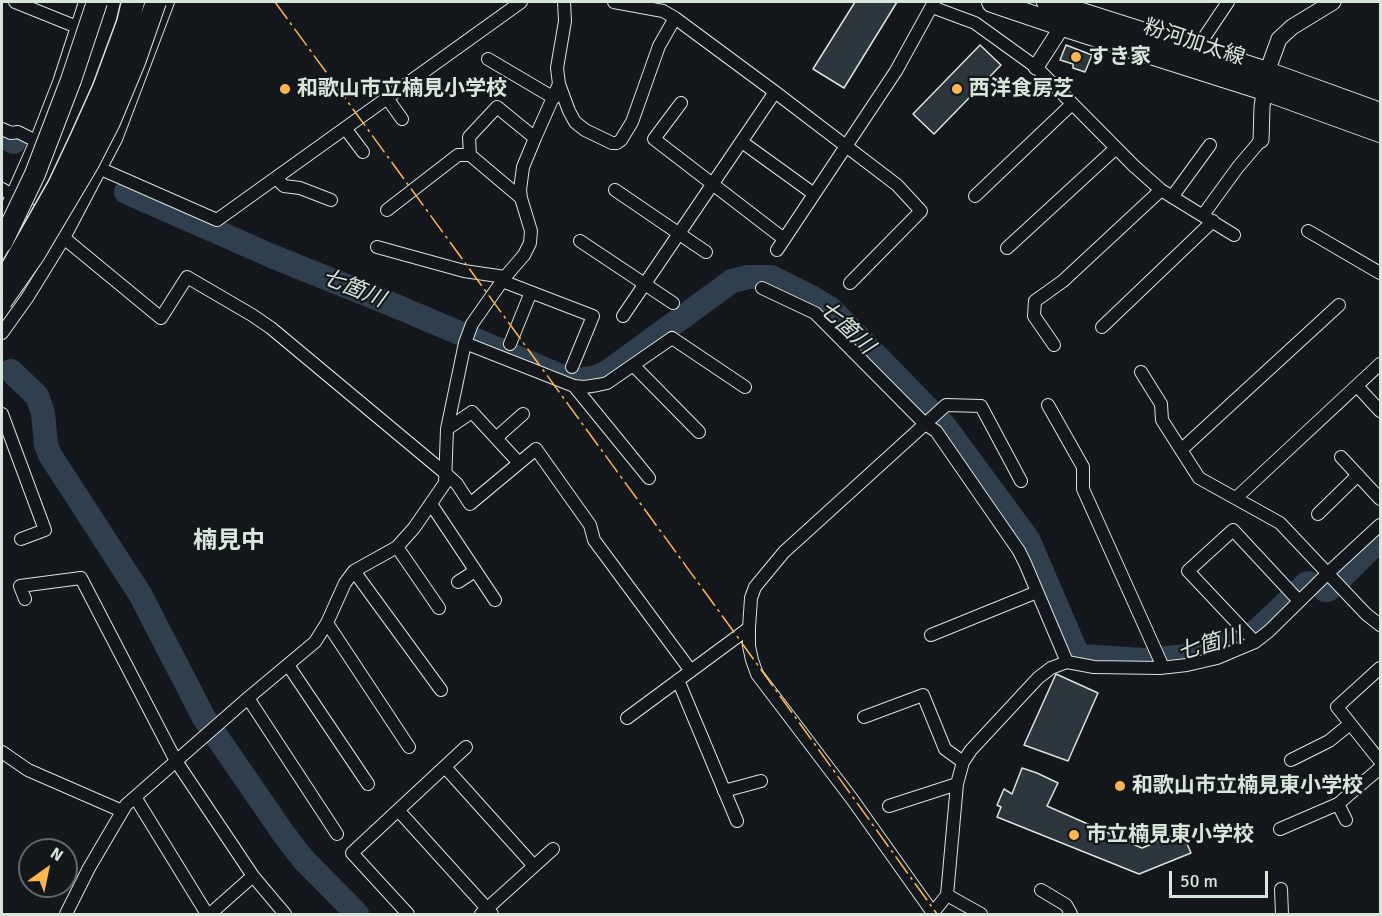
<!DOCTYPE html>
<html>
<head>
<meta charset="utf-8">
<style>
  body { margin:0 }
  #map { position:relative; width:1382px; height:916px; overflow:hidden; background:#14181c; font-family:Signika,sans-serif }
  canvas { display:block }
  .frame { position:absolute; inset:0; border:3px solid #d8e6dc; pointer-events:none }
  .north { position:absolute; left:18px; top:838px; width:60px; height:60px; box-sizing:border-box; background:#14181c; border:2px solid #626a69; border-radius:50%; rotate:33deg; font-size:16px; font-weight:700; line-height:24px; text-align:center; color:#d8e6dc }
  .north::after { content:''; display:block; margin:auto; width:21px; height:27px; background:#ffb74d; clip-path:polygon(50% 0,100% 100%,50% 72%,0 100%) }
  .scale { position:absolute; left:1169px; top:871px; width:99px; height:27px; box-sizing:border-box; border:3px solid #d8e6dc; border-top:0; padding-left:8px; font-size:18px; line-height:21px; white-space:nowrap; color:#d8e6dc; -webkit-text-stroke:4px #14181c; paint-order:stroke }
</style>
</head>
<body>
<div id="map">
<canvas width="1382" height="916"></canvas>
<div class="frame"></div>
<div class="north">N</div>
<div class="scale">50 m</div>
</div>
<script>
const g = document.querySelector('canvas').getContext('2d');
g.lineJoin = 'round';
function poly(rows) {
  const path = new Path2D();
  for (const r of rows) {
    path.moveTo(r[0], r[1]);
    for (let i = 2; i < r.length; i += 2) path.lineTo(r[i], r[i + 1]);
  }
  return path;
}
function strokePath(path, color, width, dash) {
  g.strokeStyle = color;
  g.lineWidth = width;
  g.lineCap = dash ? 'butt' : 'round';
  g.setLineDash(dash || []);
  g.stroke(path);
}
function paint(path, color) {
  g.fillStyle = color;
  g.fill(path, 'evenodd');
}
function drawText(font, color, halo, rows, align = 'center') {
  g.font = font + ' Signika,"Noto Sans JP",sans-serif';
  g.lineWidth = 4.5;
  g.setLineDash([]);
  g.textBaseline = 'middle';
  g.strokeStyle = halo;
  g.fillStyle = color;
  for (const [text, x, y, turn = 0] of rows) {
    g.save();
    g.translate(x, y);
    g.rotate((+turn || 0) * Math.PI / 180);
    g.textAlign = isNaN(turn) ? turn : align;
    if (halo) g.strokeText(text, 0, 0);
    g.fillText(text, 0, 0);
    g.restore();
  }
}
strokePath(poly([
  [2,136,14,142],
  [126,192,274,257,391,304,561,376,577,380,593,378,606,373,732,281,748,277,771,277,813,298,830,308,944,425,1028,539,1076,651,1081,656,1143,660,1188,656,1234,643,1258,630,1306,584,1309,583],
  [11,371,37,396,43,413,46,445,50,455,140,594,204,718,283,833,303,859,357,914],
  [1325,590,1328,590,1332,587,1380,539]
]), '#2f3f4d', 24);
const building = poly([
  [855,2,897,2,844,88,813,69,855,2],
  [980,45,1001,65,934,134,913,114,980,45],
  [1066,45,1092,55,1085,72,1073,68,1073,64,1060,60,1066,45],
  [1056,674,1098,693,1068,761,1024,745,1056,674],
  [1022,768,1037,773,1058,783,1047,806,1142,848,1182,832,1191,853,1139,874,997,817,1001,807,997,805,1004,789,1012,794,1022,768]
]);
paint(building, '#2c363c');
strokePath(building, '#d8e6dc', 1.5);
const minor = poly([
  [15,2,77,27],
  [614,2,663,11,675,18,775,92,897,185,921,211,850,283],
  [932,7,975,23,1036,67,1134,166,1161,190,1234,235],
  [1193,54,1228,2],
  [488,59,554,98],
  [559,84,569,111,575,122,585,130,612,143,617,143,621,140,632,122,659,46,675,18],
  [387,98,402,119],
  [681,103,654,139,784,239],
  [345,128,363,152],
  [2,129,11,133,18,132,36,141],
  [742,142,814,194],
  [470,155,469,137,497,107,535,138],
  [101,169,217,220,521,2],
  [276,178,284,186,300,188,331,200],
  [2,189,13,196,161,318,187,277,252,315,271,328,445,473,457,484,470,504,536,449,590,525,594,540,691,671],
  [615,190,706,252],
  [975,196,1072,104],
  [1172,197,1210,145],
  [387,210,458,155,470,155,521,198],
  [1203,215,1238,167,1261,140],
  [2,218,36,141,59,82,85,2],
  [1308,231,1380,273],
  [580,241,673,303],
  [377,247,464,271,505,277],
  [1007,248,1116,148],
  [777,250,896,71,934,2],
  [502,281,593,316,572,367],
  [762,288,815,313,925,424,936,431,1019,551,1025,563,1067,662],
  [623,316,775,92],
  [1102,327,1213,221],
  [2,333,27,298,64,238,116,139,168,2],
  [465,343,574,386,584,387,598,385,607,383,672,338,745,387],
  [510,344,531,292],
  [1054,345,1034,316,1035,301,1063,281,1161,190],
  [633,365,699,432],
  [1141,372,1161,404,1162,420,1199,478,1280,523,1366,614,1380,625],
  [574,386,649,478],
  [1357,386,1380,411],
  [1048,405,1083,467,1083,489,1163,667],
  [2,414,45,530,21,539],
  [447,429,472,412,519,463],
  [496,438,523,414],
  [1181,450,1339,305],
  [1341,457,1380,499],
  [1236,498,1380,364],
  [431,504,495,600],
  [1318,514,1358,475],
  [397,547,439,608],
  [354,571,441,690],
  [458,582,475,571],
  [25,599,20,586,81,578,176,761,253,876,285,914],
  [327,623,409,747],
  [931,635,1037,592],
  [1255,642,1188,571,1233,530,1299,601],
  [288,665,368,784],
  [1380,668,1337,707,1380,761],
  [678,680,737,821],
  [248,698,337,834],
  [864,717,923,695,945,749,963,762],
  [627,718,749,628],
  [2,752,28,770,122,811],
  [1291,760,1329,741,1350,724],
  [445,767,534,866],
  [724,791,761,781],
  [135,797,207,914],
  [1338,804,1346,820],
  [889,806,957,784],
  [398,810,492,914],
  [1280,829,1338,804,1380,768],
  [1281,889,1282,914],
  [1041,890,1066,905,1071,914],
  [947,895,981,914],
  [933,913,852,799,757,674,752,660,749,646,749,628,751,598,755,587,784,552,946,405,981,406,1021,481],
  [66,914,89,868,126,805,248,698,315,642,327,623,345,583,354,571,397,547,414,528,445,483,447,429,465,343,472,324,505,277,524,255,530,243,531,231,521,198,520,190,523,167,535,138,559,84,557,68,565,21,564,2],
  [210,914,253,876],
  [408,914,352,853,466,747],
  [481,914,553,849],
  [932,914,947,895,957,784,963,762,971,750,1038,678,1051,668,1067,662,1094,667,1160,668,1187,665,1217,658,1255,642,1269,631,1328,573,1380,525]
]);
const tertiary = poly([
  [1036,67,1067,19],
  [1261,140,1262,107,1267,72,1279,39,1292,27,1333,2]
]);
const primary = poly([
  [992,2,1063,26,1264,90,1380,132],
  [1047,2,1267,72,1380,113]
]);
strokePath(minor, '#d8e6dc', 14);
strokePath(tertiary, '#d8e6dc', 17);
strokePath(primary, '#d8e6dc', 22);
strokePath(minor, '#14181c', 12);
strokePath(tertiary, '#14181c', 15);
strokePath(primary, '#14181c', 20);
const trunkBridge = poly([
  [2,243,35,174,71,80,97,2],
  [2,301,35,254,89,163,110,122,135,62,156,2]
]);
const motorwayBridge = poly([
  [2,286,59,186,82,137,104,88,128,23,133,2]
]);
strokePath(trunkBridge, '#d8e6dc', 22, []);
strokePath(motorwayBridge, '#d8e6dc', 25, []);
strokePath(trunkBridge, '#14181c', 20);
strokePath(motorwayBridge, '#14181c', 22);
strokePath(poly([
  [275,2,726,621,937,914]
]), '#ffb74d', 1.5, [21, 4.5, 3, 4.5]);
for (const [x, y, r, color] of [
  [1076,57,6,"#ffb74d"],
  [285,89,6,"#ffb74d"],
  [957,89,6,"#ffb74d"],
  [1120,786,6,"#ffb74d"],
  [1074,835,6,"#ffb74d"]
]) {
  const dot = new Path2D();
  dot.arc(x, y, r, 0, 2 * Math.PI);
  g.fillStyle = color;
  g.fill(dot);
  strokePath(dot, '#14181c', 2);
}
drawText('21px', '#d8e6dc', '#14181c', [
  ["粉河加太線",1194,43,18]
]);
drawText('bold 21px', '#d8e6dc', '#14181c', [
  ["すき家",1088,57],
  ["和歌山市立楠見小学校",297,89],
  ["西洋食房芝",969,89],
  ["和歌山市立楠見東小学校",1132,786],
  ["市立楠見東小学校",1086,835]
], 'left');
drawText('italic 22px', '#d8e6dc', '#14181c', [
  ["七箇川",353,289,22],
  ["七箇川",846,328,43],
  ["七箇川",1210,645,-16]
]);
drawText('bold 24px', '#d8e6dc', '#14181c', [
  ["楠見中",229,542]
]);
</script>
</body>
</html>
